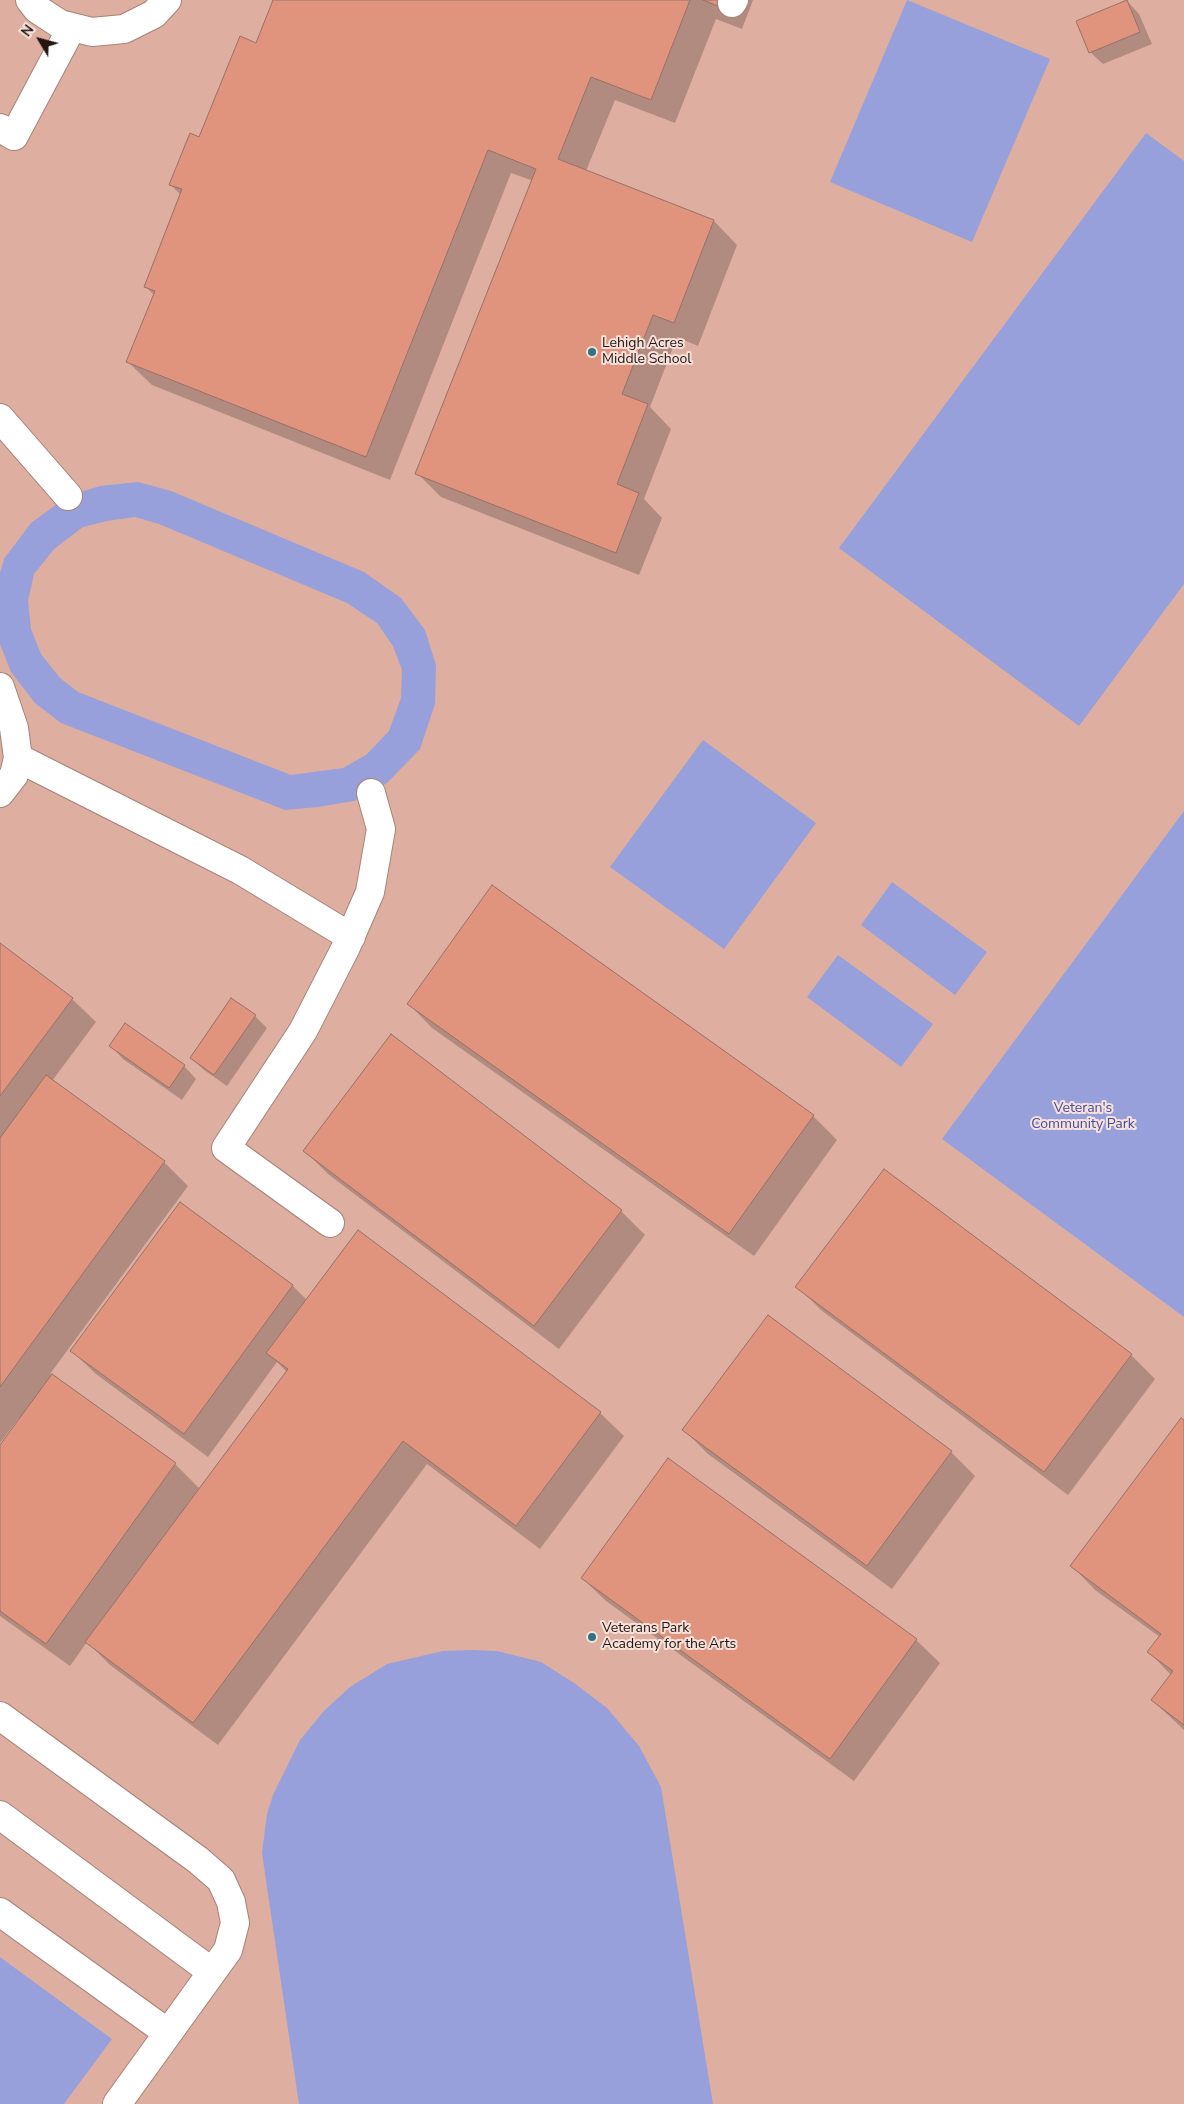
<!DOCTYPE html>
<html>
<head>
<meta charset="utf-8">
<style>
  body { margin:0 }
  #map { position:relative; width:1184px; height:2104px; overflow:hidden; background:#e4bbb0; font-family:"Nunito Sans",sans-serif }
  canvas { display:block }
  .north { position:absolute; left:15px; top:15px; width:50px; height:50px; -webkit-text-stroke:4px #f7e1db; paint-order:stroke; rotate:307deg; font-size:14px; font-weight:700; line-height:20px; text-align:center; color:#231510 }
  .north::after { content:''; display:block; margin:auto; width:18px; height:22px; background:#231510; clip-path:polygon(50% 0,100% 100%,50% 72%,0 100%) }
</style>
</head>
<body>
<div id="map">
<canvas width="1184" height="2104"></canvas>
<div class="north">N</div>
</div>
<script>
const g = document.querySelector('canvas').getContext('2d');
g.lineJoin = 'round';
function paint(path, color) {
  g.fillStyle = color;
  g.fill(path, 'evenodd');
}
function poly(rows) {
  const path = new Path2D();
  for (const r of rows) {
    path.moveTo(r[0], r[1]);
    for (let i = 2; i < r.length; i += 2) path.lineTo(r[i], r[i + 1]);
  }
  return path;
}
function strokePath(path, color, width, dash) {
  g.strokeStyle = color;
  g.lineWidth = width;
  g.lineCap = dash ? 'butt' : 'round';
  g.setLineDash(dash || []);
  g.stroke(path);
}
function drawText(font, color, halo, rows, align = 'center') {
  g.font = font + ' "Nunito Sans",sans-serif';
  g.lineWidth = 4;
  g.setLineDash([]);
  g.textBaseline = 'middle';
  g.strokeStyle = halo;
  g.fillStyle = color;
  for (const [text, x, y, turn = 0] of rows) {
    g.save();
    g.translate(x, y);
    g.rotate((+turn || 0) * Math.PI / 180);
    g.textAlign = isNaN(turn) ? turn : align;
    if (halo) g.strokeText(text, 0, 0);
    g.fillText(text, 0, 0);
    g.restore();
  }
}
paint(poly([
  [0,0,1184,0,1184,811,943,1139,1184,1317,1184,2104,64,2104,112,2039,0,1957]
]), '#deaea0');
paint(poly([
  [907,0,1050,59,972,242,830,182],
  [1146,133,1184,161,1184,584,1079,726,839,548],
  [138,482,171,491,364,572,401,598,425,630,436,665,435,704,420,749,387,783,354,801,318,807,285,810,61,723,35,703,11,672,0,644,0,573,4,559,31,523,68,496,100,486],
  [135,517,159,524,347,603,377,623,393,646,402,670,401,698,389,731,366,755,343,768,291,775,78,692,60,678,41,654,31,629,28,601,34,574,54,549,83,527,107,521],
  [703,740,816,823,724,949,610,867],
  [1184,811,1184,1317,942,1139],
  [892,882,987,952,955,995,861,925],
  [838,955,933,1024,901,1067,807,997],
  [472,1650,497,1651,541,1662,574,1683,607,1708,639,1746,661,1787,713,2104,299,2104,262,1853,267,1814,273,1795,300,1740,324,1711,350,1687,387,1664,443,1651],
  [0,1957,112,2039,64,2104,0,2104]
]), '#97a0db');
paint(poly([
  [275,0,753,0,742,29,716,19,675,123,615,100,586,171,714,221,737,245,698,346,677,337,650,407,671,429,644,499,662,518,639,575,441,497,417,473,533,181,511,173,390,480,152,385,128,362,154,295,145,286,181,195,171,185,257,45],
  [1127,1,1139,14,1152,44,1103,64,1090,52],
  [0,945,72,999,96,1022,52,1081,164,1162,188,1186,50,1374,175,1464,200,1489,287,1372,277,1362,208,1457,96,1374,72,1351,180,1204,293,1286,307,1300,600,1413,624,1436,540,1549,427,1464,218,1745,110,1665,87,1642,70,1666,0,1616,0,1448,21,1419,19,1418,0,1443],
  [409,1004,813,1116,837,1140,754,1256,432,1028],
  [255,1016,267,1028,227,1086,204,1070,191,1058],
  [111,1046,184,1066,196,1079,182,1100,123,1059],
  [305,1151,621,1211,645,1235,559,1349,328,1174],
  [884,1170,1131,1355,1155,1379,1068,1495,821,1310,797,1286],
  [768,1317,951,1452,975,1476,892,1589,708,1454,684,1430],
  [1184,1422,1184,1730,1152,1700,1171,1675,1149,1652,1160,1637,1095,1590,1072,1566],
  [582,1578,916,1640,940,1663,854,1781,606,1601]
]), '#0003');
const building = poly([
  [273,0,690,0,651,100,591,77,558,159,714,220,674,323,653,315,622,394,648,404,617,484,639,493,616,553,415,474,536,169,488,150,366,457,126,362,155,291,144,287,182,189,169,185,190,133,199,137,240,36,256,43,273,0],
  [703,0,720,0,718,6,703,0],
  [1127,0,1140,32,1089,53,1076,21,1127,0],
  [492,885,814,1115,729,1234,407,1004,492,885],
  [0,943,73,998,0,1096,0,943],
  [231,998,256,1015,214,1075,190,1058,231,998],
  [125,1023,185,1065,169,1088,109,1046,125,1023],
  [391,1034,622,1210,534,1326,303,1151,391,1034],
  [46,1075,165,1161,0,1387,0,1138,46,1075],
  [884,1169,1132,1354,1044,1472,795,1287,884,1169],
  [180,1202,293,1285,184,1434,70,1351,180,1202],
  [358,1230,601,1412,516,1526,403,1441,193,1723,85,1642,288,1369,266,1353,358,1230],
  [768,1315,952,1451,867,1566,682,1430,768,1315],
  [52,1374,176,1463,46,1644,0,1611,0,1445,52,1374],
  [1181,1418,1184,1420,1184,1725,1151,1700,1173,1671,1147,1652,1161,1634,1070,1566,1181,1418],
  [668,1458,917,1639,830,1759,581,1578,668,1458]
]);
paint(building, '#e0947e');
strokePath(building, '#977267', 1);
const minor = poly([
  [30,0,37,9,60,24,92,32,124,29,154,14,167,0],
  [732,3,734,0],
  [0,128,14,136,72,27],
  [0,418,68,496],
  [0,687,14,728,18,758,14,775,0,793],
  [18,758,240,870,351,937],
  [330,1223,226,1148,303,1031,346,947,370,892,381,829,371,793],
  [0,1716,198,1860,221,1880,231,1902,235,1923,228,1950,117,2104],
  [0,1815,212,1972],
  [0,1912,168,2033]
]);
strokePath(minor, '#a88277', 30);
strokePath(minor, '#fff', 28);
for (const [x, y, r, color] of [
  [592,352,5,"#307484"],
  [592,1637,5,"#307484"]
]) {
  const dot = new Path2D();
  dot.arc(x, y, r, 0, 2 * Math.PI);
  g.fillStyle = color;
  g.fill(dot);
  strokePath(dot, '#f7e1db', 2);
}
drawText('14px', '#231510', '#f7e1db', [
  ["Lehigh Acres",602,344],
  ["Middle School",602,360],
  ["Veterans Park",602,1629],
  ["Academy for the Arts",602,1645]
], 'left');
drawText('14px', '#464d9c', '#f7e1db', [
  ["Veteran's",1083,1109],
  ["Community Park",1083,1125]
]);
</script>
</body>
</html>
